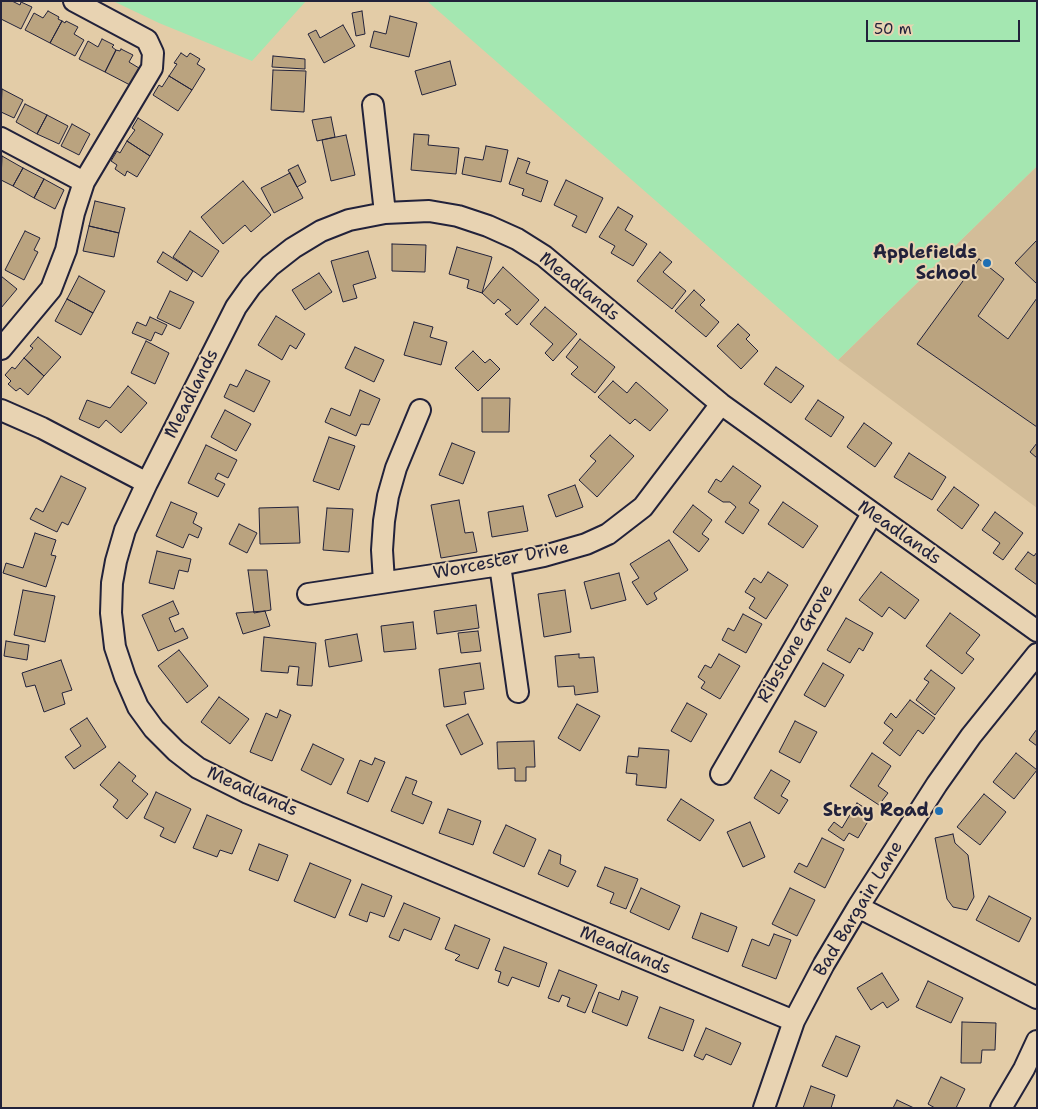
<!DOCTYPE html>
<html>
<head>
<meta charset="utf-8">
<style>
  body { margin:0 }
  #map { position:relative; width:1038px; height:1109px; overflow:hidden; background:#e3cca7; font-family:"Shantell Sans",sans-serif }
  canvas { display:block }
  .frame { position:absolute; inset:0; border:2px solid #22223b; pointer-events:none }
  .scale { position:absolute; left:866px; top:20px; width:154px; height:22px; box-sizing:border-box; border:2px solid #22223b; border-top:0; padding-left:6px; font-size:15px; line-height:18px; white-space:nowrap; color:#22223b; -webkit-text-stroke:4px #e8d3b2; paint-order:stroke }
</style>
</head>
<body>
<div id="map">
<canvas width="1038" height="1109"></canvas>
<div class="frame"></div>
<div class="scale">50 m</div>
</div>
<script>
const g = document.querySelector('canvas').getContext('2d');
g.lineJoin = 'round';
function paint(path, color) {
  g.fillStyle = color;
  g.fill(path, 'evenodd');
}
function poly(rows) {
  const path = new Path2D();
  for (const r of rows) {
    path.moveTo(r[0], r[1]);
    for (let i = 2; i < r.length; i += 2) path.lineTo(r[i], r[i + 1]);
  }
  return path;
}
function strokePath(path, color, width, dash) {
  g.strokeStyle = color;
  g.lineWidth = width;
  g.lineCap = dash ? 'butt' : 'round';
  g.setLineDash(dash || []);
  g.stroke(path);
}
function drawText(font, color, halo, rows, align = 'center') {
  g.font = font + ' "Shantell Sans",sans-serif';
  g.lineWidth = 4;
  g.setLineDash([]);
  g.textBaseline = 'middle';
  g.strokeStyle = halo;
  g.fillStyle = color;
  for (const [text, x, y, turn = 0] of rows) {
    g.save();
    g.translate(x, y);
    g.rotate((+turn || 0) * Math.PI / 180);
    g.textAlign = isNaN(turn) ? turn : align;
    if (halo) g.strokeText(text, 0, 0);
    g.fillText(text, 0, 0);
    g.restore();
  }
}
paint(poly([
  [1037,166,1037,508,838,360]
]), '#d3bd99');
paint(poly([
  [113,1,306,1,252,61,159,23],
  [427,1,1037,1,1037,166,838,360]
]), '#a4e7b1');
const building = poly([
  [1,1,12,1,20,5,21,2,32,7,21,29,1,19,1,1],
  [48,11,59,17,58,19,62,21,50,43,25,30,34,13,43,18,48,11],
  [362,11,365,34,356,36,352,13,362,11],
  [390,16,417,23,409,57,370,47,374,31,386,34,390,16],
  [62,21,65,23,66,21,78,27,74,34,84,40,75,56,50,43,62,21],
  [343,25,355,46,324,63,308,34,316,30,320,38,343,25],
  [102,39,114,45,112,47,116,50,105,72,79,59,88,41,98,47,102,39],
  [121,49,133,55,129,62,139,68,130,85,105,72,116,50,120,51,121,49],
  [181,53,187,57,190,53,200,59,197,64,205,69,192,90,169,76,177,64,174,63,181,53],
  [273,56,305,59,305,69,272,67,273,56],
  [450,61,456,85,422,95,415,71,450,61],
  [273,70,306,71,304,112,271,110,273,70],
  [169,76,192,90,178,111,153,95,159,85,162,87,169,76],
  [2,89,23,100,14,118,1,112,2,89],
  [25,104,47,115,37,134,16,122,25,104],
  [47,115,68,126,59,144,37,134,47,115],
  [331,117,335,137,317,141,312,120,331,117],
  [138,118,163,134,150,156,127,141,135,130,132,128,138,118],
  [72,124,90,134,79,155,61,146,72,124],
  [414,134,429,135,428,145,459,148,456,174,411,170,414,134],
  [346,135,355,175,331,181,322,140,346,135],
  [127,141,150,156,137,177,127,171,125,176,115,169,117,165,111,161,117,151,120,153,127,141],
  [486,146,508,150,501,182,462,174,465,157,483,160,486,146],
  [2,156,23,168,13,186,1,180,2,156],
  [518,158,530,162,526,173,548,181,541,202,522,195,524,189,509,184,518,158],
  [298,165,306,182,297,187,288,170,298,165],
  [23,168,44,179,34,198,13,186,23,168],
  [290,173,303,198,274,213,261,188,290,173],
  [44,179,64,190,55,209,34,198,44,179],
  [566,180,603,198,586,233,572,226,577,216,554,205,566,180],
  [243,181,271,215,251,232,245,225,223,244,201,217,243,181],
  [95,201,125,208,119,233,89,226,95,201],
  [618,207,633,216,625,230,647,244,633,266,611,253,615,246,599,237,618,207],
  [89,226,119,233,114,257,83,251,89,226],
  [25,231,40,238,34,250,38,252,24,280,5,270,25,231],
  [190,231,219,251,202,277,173,257,190,231],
  [1037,240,1037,284,1015,263,1037,240],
  [392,244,426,245,425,272,392,271,392,244],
  [457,247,492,257,482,293,467,288,469,280,449,274,457,247],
  [368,251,376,278,353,285,357,298,343,302,331,261,368,251],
  [163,252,193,271,187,281,157,262,163,252],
  [660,252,672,262,663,272,686,291,672,309,637,281,660,252],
  [979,259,1004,279,978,316,1008,339,1037,298,1037,427,917,344,979,259],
  [503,267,539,300,517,325,505,314,511,310,498,299,494,304,482,293,503,267],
  [319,273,332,292,305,310,292,290,319,273],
  [1,276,17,289,1,308,1,276],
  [79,276,105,291,93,313,67,299,79,276],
  [694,290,705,300,700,305,719,322,706,337,675,311,694,290],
  [170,291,194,302,180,329,157,318,170,291],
  [67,299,93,313,81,335,55,321,67,299],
  [545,307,577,334,553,361,545,353,553,344,530,324,545,307],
  [276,316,305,334,296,349,290,345,282,360,258,345,276,316],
  [150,317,167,325,162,335,155,332,151,341,132,333,137,322,146,326,150,317],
  [414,322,433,327,430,337,447,342,441,365,404,355,414,322],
  [738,324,750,335,746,339,758,351,741,369,717,346,738,324],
  [38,337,61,357,44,376,24,358,33,348,30,346,38,337],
  [580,339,615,367,595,393,571,374,578,367,566,357,580,339],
  [146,341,169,353,155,384,131,373,146,341],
  [355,347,384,360,374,382,345,368,355,347],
  [473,351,485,363,490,359,500,369,478,391,455,368,473,351],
  [24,358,44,376,28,395,20,388,16,391,8,384,11,381,5,375,12,367,15,369,24,358],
  [776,367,804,386,791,403,764,384,776,367],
  [246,370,270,381,254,412,224,397,230,384,237,387,246,370],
  [613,381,627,393,636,382,668,410,650,431,635,419,630,424,598,397,613,381],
  [128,386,147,403,121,433,106,420,99,428,79,419,87,400,110,408,128,386],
  [360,390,380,399,369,425,361,424,356,436,325,422,331,408,350,416,360,390],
  [482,398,510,398,509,432,482,432,482,398],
  [818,400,844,417,831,437,805,419,818,400],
  [225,410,251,424,236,451,211,437,225,410],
  [864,423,892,443,875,467,847,447,864,423],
  [610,435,634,456,597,497,579,480,596,461,590,456,610,435],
  [329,437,355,446,339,490,313,481,329,437],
  [452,443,475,452,463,484,439,475,452,443],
  [1037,443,1037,458,1030,452,1037,443],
  [206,445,237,460,228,478,218,473,215,479,225,484,218,497,188,483,206,445],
  [909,453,946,477,932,500,894,477,909,453],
  [733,466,761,486,749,503,759,510,743,534,725,522,736,507,730,502,723,502,708,492,716,479,721,482,733,466],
  [61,476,86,488,68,525,62,522,57,532,30,519,36,508,43,512,61,476],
  [575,485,583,507,556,517,548,495,575,485],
  [954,487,979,505,962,529,937,510,954,487],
  [459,500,465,533,473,532,477,552,441,558,431,505,459,500],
  [171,502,197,513,193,523,202,528,198,538,189,534,183,548,156,536,171,502],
  [783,502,818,526,803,548,768,524,783,502],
  [693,505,712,520,702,534,709,539,699,552,673,532,693,505],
  [523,506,528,531,492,537,488,512,523,506],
  [298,507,300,543,260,544,259,508,298,507],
  [327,508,353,509,349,552,323,550,327,508],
  [995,512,1023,533,1003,560,993,553,1000,543,982,530,995,512],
  [239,524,257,533,247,553,229,544,239,524],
  [35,533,56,540,51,555,56,556,46,587,3,573,6,563,23,568,35,533],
  [669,540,688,570,654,593,657,599,647,605,632,582,639,578,630,564,669,540],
  [157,551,191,559,188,572,179,570,174,589,149,583,157,551],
  [1028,552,1034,556,1037,552,1037,585,1015,569,1028,552],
  [248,570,267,570,271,610,254,613,248,570],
  [768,572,788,585,766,619,749,608,755,598,745,592,754,578,761,583,768,572],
  [881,572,919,600,905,619,889,607,882,617,859,600,881,572],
  [619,573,626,600,591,609,584,582,619,573],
  [23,590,55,596,45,642,14,635,23,590],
  [565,590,571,632,544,637,538,594,565,590],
  [173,601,179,614,169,618,175,632,183,628,188,638,158,651,142,615,173,601],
  [476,605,479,628,437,634,434,611,476,605],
  [265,611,270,626,243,634,236,613,265,611],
  [950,613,980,635,966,653,974,659,962,674,926,646,950,613],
  [743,614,762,624,746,653,722,640,728,628,734,631,743,614],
  [846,618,873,633,863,651,859,648,850,663,827,650,846,618],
  [413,622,416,649,384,652,381,626,413,622],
  [478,631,481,651,461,653,458,633,478,631],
  [357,634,362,661,329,667,325,640,357,634],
  [264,637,316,643,312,686,297,685,299,667,289,666,288,673,261,671,264,637],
  [6,641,29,645,27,660,4,656,6,641],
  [179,650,208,686,187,703,158,666,179,650],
  [579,654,579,658,594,657,598,692,575,695,574,686,558,687,555,656,579,654],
  [719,654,740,666,720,699,701,688,705,682,698,677,705,665,711,668,719,654],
  [61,660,72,690,62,693,65,704,44,712,35,685,26,687,22,673,61,660],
  [480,663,484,689,464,692,466,704,444,707,439,669,480,663],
  [823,663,844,675,825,707,804,695,823,663],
  [931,670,955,688,935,715,916,700,929,682,924,679,931,670],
  [219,697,249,719,230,744,201,722,219,697],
  [910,700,935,718,923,734,918,730,900,756,883,743,893,730,884,723,891,713,896,718,910,700],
  [687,703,707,714,691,742,671,731,687,703],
  [577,704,600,716,580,751,558,738,577,704],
  [280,710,291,715,272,761,250,752,266,713,277,718,280,710],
  [468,714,483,744,461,755,446,725,468,714],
  [87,718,106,747,74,769,65,757,81,746,70,729,87,718],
  [795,721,817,732,800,763,779,752,795,721],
  [1037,729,1037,746,1029,740,1037,729],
  [534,741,535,767,526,767,526,781,515,781,515,768,498,769,497,742,534,741],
  [313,744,344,759,331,785,301,770,313,744],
  [639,748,669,750,666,788,636,785,637,774,626,773,628,756,638,757,639,748],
  [872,753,891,766,878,786,888,793,879,805,850,786,872,753],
  [1016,753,1037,770,1014,799,993,782,1016,753],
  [375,758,385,762,368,802,347,793,360,760,372,765,375,758],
  [119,762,136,776,132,781,148,794,127,819,113,807,118,800,100,785,119,762],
  [771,770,790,781,781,796,788,800,779,814,754,798,771,770],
  [406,777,417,781,412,794,432,802,423,824,391,811,406,777],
  [156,792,191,809,175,843,160,836,164,828,144,818,156,792],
  [984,794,1006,812,980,845,957,827,984,794],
  [681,799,714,820,700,841,667,820,681,799],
  [857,803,873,813,858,838,849,833,844,841,828,830,834,822,842,828,857,803],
  [448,809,481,821,473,845,439,833,448,809],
  [207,815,242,830,232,854,220,850,217,857,193,848,207,815],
  [750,822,765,857,743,867,727,832,750,822],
  [506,825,536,839,524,867,493,853,506,825],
  [953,834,955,843,968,855,974,897,967,910,953,907,947,899,935,838,953,834],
  [822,838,844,849,825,888,794,872,799,863,807,867,822,838],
  [259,844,288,855,278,881,249,870,259,844],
  [549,850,561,855,560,864,576,871,568,887,538,874,549,850],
  [310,863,351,880,335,918,294,901,310,863],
  [605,867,638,879,626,909,610,903,614,893,597,886,605,867],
  [362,884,392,896,384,917,370,912,367,922,349,915,362,884],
  [641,888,680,906,669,930,630,912,641,888],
  [790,888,815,900,797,936,772,924,790,888],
  [989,896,1031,918,1019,942,976,920,989,896],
  [404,903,440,918,431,940,404,929,399,941,389,937,404,903],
  [701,913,737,927,728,952,692,938,701,913],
  [455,925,490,939,478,969,455,960,460,955,445,949,455,925],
  [774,934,791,940,776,979,742,966,752,939,769,946,774,934],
  [504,947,547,963,539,987,512,977,508,986,498,982,501,972,495,970,504,947],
  [559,970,597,985,585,1013,567,1006,570,998,562,995,559,1002,548,998,559,970],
  [882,973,899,1000,887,1008,883,1002,871,1010,857,988,882,973],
  [928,981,963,998,951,1023,916,1007,928,981],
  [622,991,638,997,627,1026,592,1012,599,992,619,1000,622,991],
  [660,1007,694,1020,683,1051,648,1038,660,1007],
  [962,1022,996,1023,995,1050,982,1050,981,1063,961,1063,962,1022],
  [706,1028,741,1043,731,1065,706,1054,703,1060,694,1056,706,1028],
  [836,1036,860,1046,847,1077,822,1066,836,1036],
  [941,1077,965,1089,956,1108,935,1108,928,1104,941,1077],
  [811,1086,835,1095,831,1108,803,1108,811,1086],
  [897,1100,914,1108,893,1108,897,1100]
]);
paint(building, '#baa37f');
strokePath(building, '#22223b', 1);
const minor = poly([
  [373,105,385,213],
  [1,138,84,182],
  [1,349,51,289,66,250,74,213,84,182,152,68,153,53,147,40,74,1],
  [1,410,42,428,147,483],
  [500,565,518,692],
  [384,582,382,550,384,521,388,496,396,468,420,410],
  [308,594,500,565,544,556,586,544,608,534,643,507,721,404],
  [721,774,872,514],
  [858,907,1037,998],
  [794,1021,248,793,198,768,176,751,154,729,138,707,125,677,115,647,111,613,112,583,116,561,125,530,147,483,236,307,251,286,270,266,293,248,321,231,349,220,385,213,429,211,458,216,488,226,517,239,544,256,721,404,1037,631],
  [764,1108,794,1021,824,964,858,907,937,784,971,736,1037,654],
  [1001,1108,1024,1069,1037,1041]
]);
strokePath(minor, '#22223b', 24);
strokePath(minor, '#e8d3b2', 20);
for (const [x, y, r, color] of [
  [987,263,5,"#1f6fb2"],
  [939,811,5,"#1f6fb2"]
]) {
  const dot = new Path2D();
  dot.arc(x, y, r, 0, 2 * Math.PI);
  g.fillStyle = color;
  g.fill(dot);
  strokePath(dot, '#e8d3b2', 2);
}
drawText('bold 18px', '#22223b', '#e8d3b2', [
  ["Applefields",977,253],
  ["School",977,274],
  ["Stray Road",929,811]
], 'right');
drawText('18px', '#22223b', '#e8d3b2', [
  ["Meadlands",579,287,39],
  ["Meadlands",192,394,-63],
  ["Meadlands",899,533,35],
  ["Worcester Drive",501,561,-11],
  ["Ribstone Grove",796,644,-60],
  ["Meadlands",252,792,24],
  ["Bad Bargain Lane",859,909,-59],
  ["Meadlands",625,951,23]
]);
</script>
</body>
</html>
